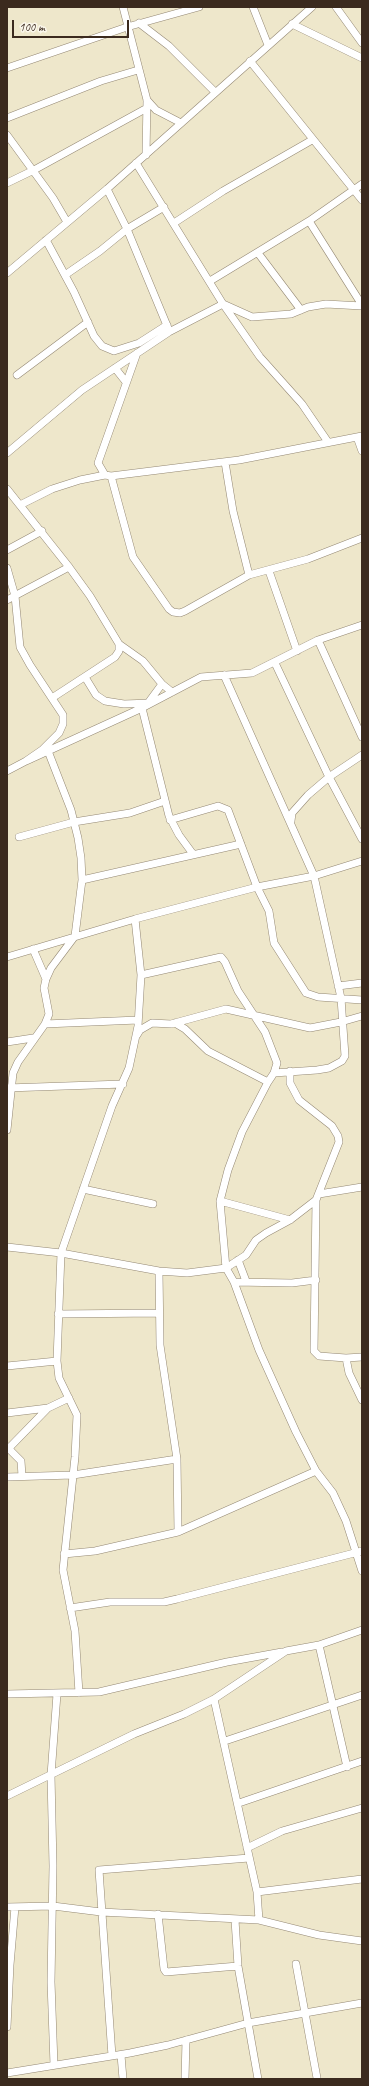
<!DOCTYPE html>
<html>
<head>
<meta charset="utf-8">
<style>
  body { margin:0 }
  #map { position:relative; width:369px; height:2086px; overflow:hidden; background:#eee7cb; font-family:Caveat,sans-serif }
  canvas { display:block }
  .frame { position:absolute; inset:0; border:8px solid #3b2a1e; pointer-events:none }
  .scale { position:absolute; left:12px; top:20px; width:117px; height:18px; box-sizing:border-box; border:2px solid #3b2a1e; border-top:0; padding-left:5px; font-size:12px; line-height:14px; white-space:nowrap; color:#3b2a1e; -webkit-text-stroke:3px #fbf7ec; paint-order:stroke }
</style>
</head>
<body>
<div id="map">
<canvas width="369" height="2086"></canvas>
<div class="frame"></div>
<div class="scale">100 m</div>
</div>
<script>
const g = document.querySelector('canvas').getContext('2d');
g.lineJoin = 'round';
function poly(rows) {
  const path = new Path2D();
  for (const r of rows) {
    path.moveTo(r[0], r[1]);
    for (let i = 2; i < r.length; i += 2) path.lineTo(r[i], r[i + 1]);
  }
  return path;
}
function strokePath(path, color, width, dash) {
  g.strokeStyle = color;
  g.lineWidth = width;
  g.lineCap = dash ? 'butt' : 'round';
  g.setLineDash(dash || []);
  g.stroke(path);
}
const minor = poly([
  [123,7,147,100,146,155],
  [253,7,268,45],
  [336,7,362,43],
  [139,23,169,46,215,92],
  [292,24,362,58],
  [250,61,362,200],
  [7,68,127,27,199,7],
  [147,100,156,110,181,123],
  [7,118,101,81,138,70],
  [7,135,53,198,67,222],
  [136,163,223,304,260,357,302,404,328,442],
  [7,183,34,170,147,108],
  [107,189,127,229,168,328],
  [309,221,362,305],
  [174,223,223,191,312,140],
  [46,240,74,292,94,336,102,346,114,351,139,343,167,325],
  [258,253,301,310],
  [7,273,107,189,312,7],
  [65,275,100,251,127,229,164,207],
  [210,281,309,221,362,184],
  [137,353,98,463,105,475,111,476,239,460,362,436],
  [115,368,126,382],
  [17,375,88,322],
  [357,437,362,451],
  [7,453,82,390,169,332,223,304,252,317,291,314,308,307,326,304,362,306],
  [225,462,233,511,249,575],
  [111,476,133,557,169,609,173,612,180,613,185,611,249,575,308,559,362,538],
  [7,489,69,567,90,596,119,644,119,651,115,657,52,698],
  [20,505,52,489,80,480,105,475],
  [7,550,42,531],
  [7,568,15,596,20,647,30,665,63,715,63,724,59,733,42,750,26,761,7,771],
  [269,571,297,651],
  [7,600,69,567],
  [318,640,362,737],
  [119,644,143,661,162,684,172,692],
  [275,663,329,777,362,839],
  [224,675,314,876,341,998,345,1056,342,1061,329,1068,317,1070,274,1073,268,1082,242,1132,228,1170,220,1201,226,1268,234,1282,259,1350,296,1432,316,1471,333,1493,346,1521,362,1571],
  [85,677,96,695,105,701,124,704,151,703],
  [148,703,162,684],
  [142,708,169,816,179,835,193,854],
  [26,761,142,708,201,677,252,673,318,640,362,625],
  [170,820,218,806,228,810,257,887,269,911,274,943,306,993,318,997,362,1000],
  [291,821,292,813,308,795,329,777,362,755],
  [19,837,74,822,130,813,165,801],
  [82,880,241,844],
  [33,949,46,979],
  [7,957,135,919,257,887,314,876,362,861],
  [141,975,221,957,225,962,238,991,265,1032,277,1063,274,1073],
  [338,986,362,983],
  [175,1023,185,1029,208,1051,268,1082],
  [45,1024,138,1020],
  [137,1035,140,1030,152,1023,171,1024,226,1009,310,1028,341,1022,362,1016],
  [7,1042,33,1038],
  [7,1088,123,1084],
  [7,1130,13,1073,18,1062,45,1024,49,1014,44,988,46,979,51,968,75,936,82,880,81,858,78,838,71,810,48,751],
  [83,1189,153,1204],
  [319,1194,362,1187],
  [316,1200,314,1351,319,1356,346,1358,349,1373,362,1400],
  [220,1201,290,1220],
  [7,1247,61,1253,159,1271,187,1273,226,1268,246,1255,256,1240,266,1233,290,1220,316,1200,339,1142,338,1136,332,1126,299,1100,290,1083,290,1071],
  [238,1260,246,1281],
  [159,1271,160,1345,177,1459,178,1532],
  [234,1282,292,1283,316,1280],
  [58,1314,159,1313],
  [346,1358,362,1357],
  [7,1366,57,1361],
  [7,1413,48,1408,69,1398],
  [7,1447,21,1461,22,1476],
  [9,1448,48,1408],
  [7,1477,73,1475,177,1459],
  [64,1554,95,1551,178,1532,316,1471],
  [70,1608,110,1602,164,1602,177,1599,362,1551],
  [319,1645,347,1767],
  [79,1693,75,1631,63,1570,75,1457,77,1415,59,1378,57,1361,61,1253,112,1106,129,1068,138,1026,141,975,135,919],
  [7,1694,99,1692,227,1662,282,1652],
  [214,1699,257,1892,259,1920,319,1935,362,1941],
  [225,1741,362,1695],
  [7,1796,134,1734,184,1714,214,1699,286,1651,319,1645,362,1630],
  [239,1803,362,1761],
  [247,1848,282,1831,362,1808],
  [257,1892,362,1879],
  [7,1907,53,1906,101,1912,259,1920],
  [158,1914,164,1969,166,1972,238,1966],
  [235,1920,238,1966,258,2079],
  [296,1964,317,2078],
  [7,2027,10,1965,15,1907],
  [121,2055,123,2079],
  [112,2056,99,1870,249,1858],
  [54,2065,51,1982,53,1866,51,1775,57,1694],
  [7,2073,130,2053,168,2045,248,2023,362,2003],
  [185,2079,186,2040]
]);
strokePath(minor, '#948874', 8);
strokePath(minor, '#fff', 7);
</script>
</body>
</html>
